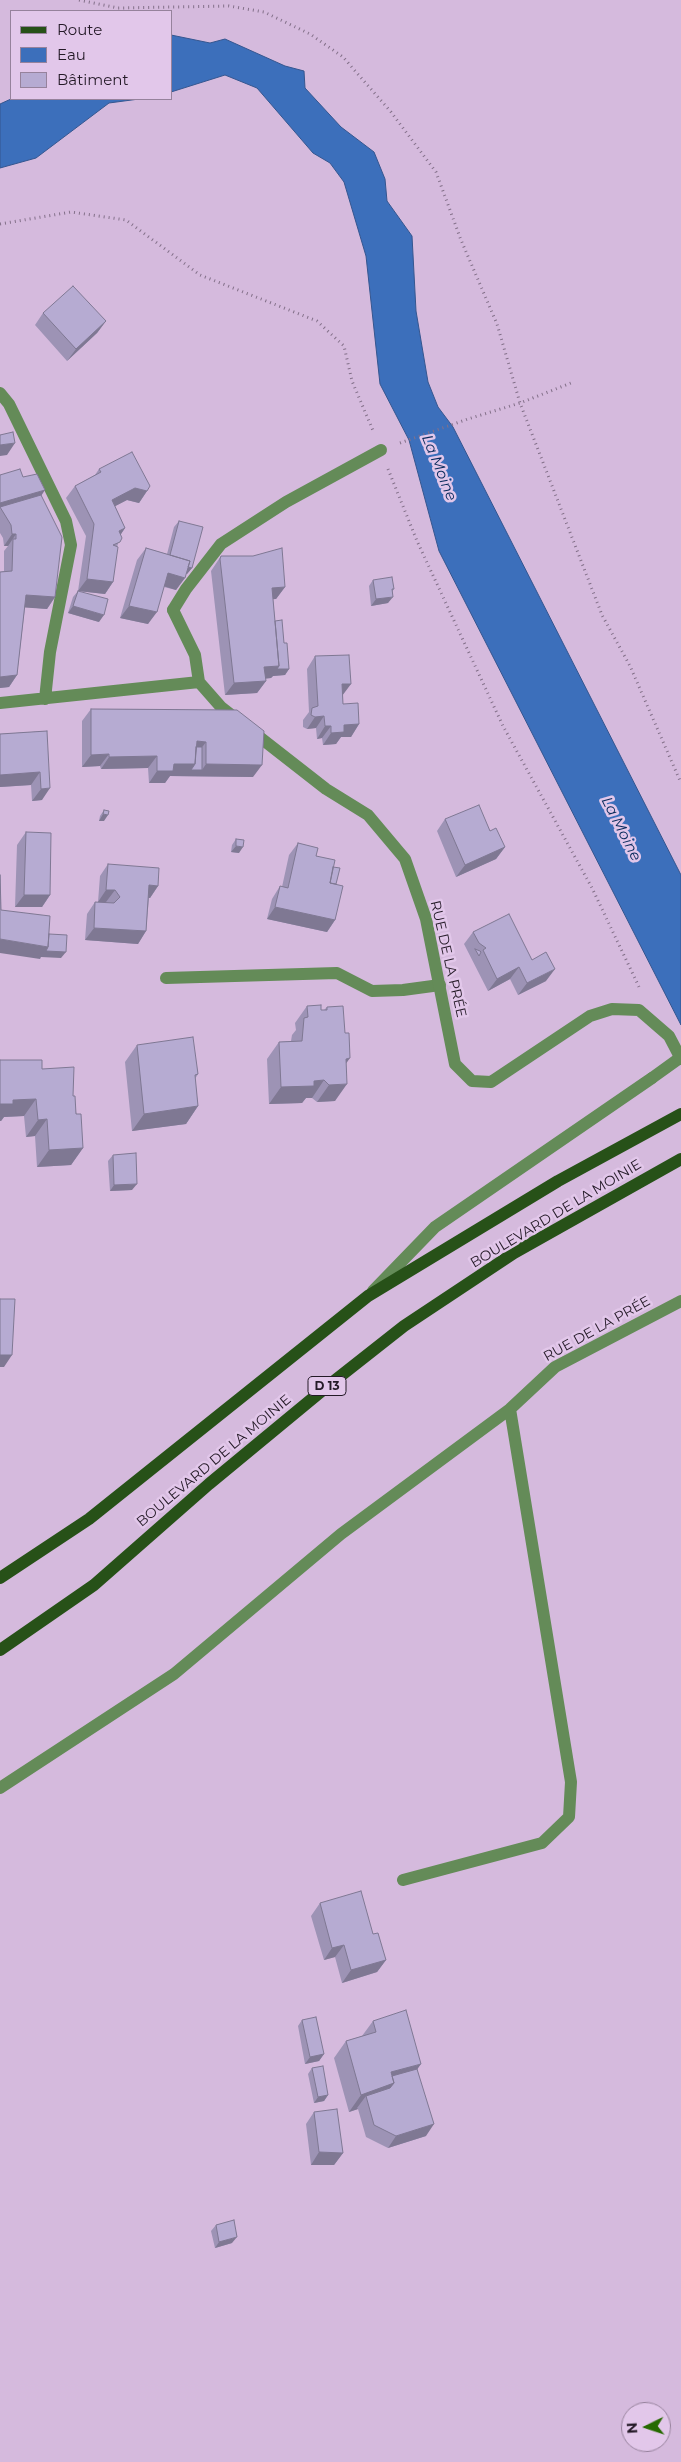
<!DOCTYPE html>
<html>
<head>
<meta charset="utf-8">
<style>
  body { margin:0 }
  #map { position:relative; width:681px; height:2462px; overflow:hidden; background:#d5badd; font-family:Montserrat,sans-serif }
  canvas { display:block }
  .legend { position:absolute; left:10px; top:10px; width:162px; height:90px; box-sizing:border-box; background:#e2c7ea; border:1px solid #96829c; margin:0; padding:6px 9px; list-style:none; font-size:15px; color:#241a27 }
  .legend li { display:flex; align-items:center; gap:10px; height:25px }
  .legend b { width:25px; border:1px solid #96829c }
  .north { position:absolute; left:621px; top:2402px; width:50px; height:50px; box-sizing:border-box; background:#e2c7ea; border:1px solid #96829c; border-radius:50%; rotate:266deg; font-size:14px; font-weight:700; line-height:20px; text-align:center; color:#241a27 }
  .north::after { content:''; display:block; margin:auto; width:18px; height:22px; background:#266a01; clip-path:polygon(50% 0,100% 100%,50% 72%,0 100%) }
</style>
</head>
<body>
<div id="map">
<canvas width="681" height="2462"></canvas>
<ul class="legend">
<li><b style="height:6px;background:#275118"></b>Route</li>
<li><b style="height:14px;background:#3c6fbb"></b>Eau</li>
<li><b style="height:14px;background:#b6abd2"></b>Bâtiment</li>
</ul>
<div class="north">N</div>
</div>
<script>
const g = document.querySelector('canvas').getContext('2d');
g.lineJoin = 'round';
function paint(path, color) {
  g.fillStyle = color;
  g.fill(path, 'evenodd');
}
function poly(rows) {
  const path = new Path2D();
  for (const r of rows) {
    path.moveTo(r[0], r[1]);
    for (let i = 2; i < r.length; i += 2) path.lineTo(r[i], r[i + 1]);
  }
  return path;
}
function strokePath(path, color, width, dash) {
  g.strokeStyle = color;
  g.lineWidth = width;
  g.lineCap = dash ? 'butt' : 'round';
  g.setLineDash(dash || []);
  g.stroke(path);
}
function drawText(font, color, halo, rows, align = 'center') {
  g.font = font + ' Montserrat,sans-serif';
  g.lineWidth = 5;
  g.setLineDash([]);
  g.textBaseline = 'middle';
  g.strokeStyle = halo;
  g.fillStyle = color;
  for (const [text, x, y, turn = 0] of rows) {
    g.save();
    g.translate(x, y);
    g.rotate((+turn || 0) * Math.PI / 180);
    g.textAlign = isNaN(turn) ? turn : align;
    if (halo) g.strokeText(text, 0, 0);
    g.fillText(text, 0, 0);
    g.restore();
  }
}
const water = poly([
  [171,35,210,43,225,39,285,66,304,71,305,88,341,127,374,152,385,179,387,201,412,236,416,311,428,382,438,407,453,427,681,875,681,1025,439,551,409,440,380,384,366,256,344,182,330,163,313,153,257,88,225,75,171,92,171,35],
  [11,99,139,99,109,103,36,158,0,168,0,104,11,99]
]);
paint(water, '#3c6fbb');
strokePath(water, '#35568f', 1);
strokePath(poly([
  [79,0,118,8,229,6,264,12,310,34,343,57,391,112,436,172,461,240,497,324,520,403,602,615,630,666,681,783],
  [0,224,71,212,126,220,200,275,317,321,344,346,352,381,374,433],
  [400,443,468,419,520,403,571,383],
  [388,469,417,541,503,726,592,888,640,989]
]), '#837089', 3, [1, 4]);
strokePath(poly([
  [173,610,186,589,221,544,286,502,381,450],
  [166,978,337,973,372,991,403,990,440,985]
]), '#648b58', 12);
strokePath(poly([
  [0,393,9,404,66,521,71,545,50,652,45,699],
  [173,610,195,655,199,682],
  [199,682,221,707,326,789,368,815,405,859,426,919,455,1064,472,1081,491,1082,590,1016,612,1009,639,1010,669,1036,681,1059],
  [0,703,199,682],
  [373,1291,435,1227,652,1078],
  [0,1788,174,1674,341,1534,510,1409,555,1367,681,1301],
  [403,1880,542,1843,569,1817,571,1782,510,1409]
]), '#648b58', 12);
strokePath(poly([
  [0,1578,89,1519,368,1296,558,1181,681,1114],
  [0,1650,94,1585,209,1484,324,1389,404,1326,514,1253,681,1159]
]), '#275118', 12);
strokePath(poly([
  [652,1078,681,1057]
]), '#648b58', 12);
paint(poly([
  [43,313,106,321,97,333,67,361,35,325],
  [99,469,147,491,139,503,127,500,115,506,125,528,121,534,117,547,113,582,105,594,78,591,99,622,68,613,73,597,78,591,86,536,66,498,75,486,95,475],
  [0,475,23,477,41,495,55,597,47,609,25,607,17,675,9,687,0,688,0,572,4,571,4,551,8,546,4,546,3,538,0,533],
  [179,521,192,568,187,574,186,574,176,590,164,587,148,624,120,618,137,560,146,548,167,554,174,527],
  [221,556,285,587,276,599,273,599,275,621,284,643,289,669,285,675,273,676,271,678,265,679,266,681,257,693,225,695,211,571],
  [373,580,394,589,392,592,388,603,371,606,369,586],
  [315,656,343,696,343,704,359,724,351,737,341,737,336,744,323,745,322,738,317,739,316,728,307,729,303,727,303,720,309,712,307,669],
  [91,709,237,710,253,777,170,776,165,783,149,783,148,768,101,769,100,766,82,767,82,721],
  [47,731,42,800,32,801,31,785,0,787,0,734],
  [104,810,104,821,99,821,100,816],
  [445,819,490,831,505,847,496,859,456,877,437,831],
  [26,832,50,895,42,907,15,907,17,845],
  [236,839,239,853,231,852,232,845],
  [298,843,333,867,336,884,335,920,327,932,267,919,272,899,280,886,282,887,289,855],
  [108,864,158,886,150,898,149,898,146,931,138,944,85,940,87,914,95,902,106,902,98,902,100,876],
  [473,932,532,960,546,981,518,995,510,979,488,991,464,944],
  [307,1006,321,1010,324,1010,327,1007,346,1064,335,1101,317,1102,312,1098,306,1098,302,1103,269,1104,267,1059,279,1042,291,1041,292,1035,296,1030,295,1023],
  [137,1045,198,1074,195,1079,198,1106,186,1124,132,1131,125,1062],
  [42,1069,73,1096,83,1148,71,1165,37,1167,35,1136,26,1137,24,1116,4,1117,1,1121,0,1121],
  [113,1155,132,1190,110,1191,108,1161],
  [320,1903,373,1934,386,1960,377,1972,342,1983,335,1957,324,1960,311,1916],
  [302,2020,324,2054,319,2061,305,2064,298,2026],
  [373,2021,417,2069,426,2136,388,2148,366,2137,358,2109,349,2112,334,2058,346,2041,362,2036],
  [312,2068,328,2095,324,2101,314,2103,308,2074],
  [314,2112,343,2153,334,2165,311,2165,306,2124],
  [216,2225,232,2243,215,2248,211,2231]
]), '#9d93b5');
paint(poly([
  [106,321,97,333,67,361,76,349],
  [15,443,7,455,0,456,0,445],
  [135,488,147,491,139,503,127,500,104,512,112,500],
  [45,490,33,508,0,507,0,503],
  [125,528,117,540,119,531],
  [12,534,16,534,8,546,4,546],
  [168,561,192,568,187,574,164,567],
  [168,573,185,578,176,590,160,585],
  [87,579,113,582,105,594,78,591],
  [285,587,276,599,264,600,272,588],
  [26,595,55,597,47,609,18,607],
  [393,597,388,603,371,606,376,599],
  [73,606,104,615,99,622,68,613],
  [129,606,157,612,148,624,120,618],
  [279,666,289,669,285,675,273,676,271,678,255,679,264,667],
  [17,675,9,687,0,688,0,677],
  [266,681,257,693,225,695,234,683],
  [342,684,351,684,342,696],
  [324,716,316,728,307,729,315,717],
  [359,724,351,737,341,737,336,744,323,745,331,733,344,725],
  [325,726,331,726,322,738,317,739],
  [197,741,206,742,197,754,192,754],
  [109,754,100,766,82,767,91,755],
  [157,756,148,768,101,769,109,757],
  [174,764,195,764,202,770,206,764,262,765,253,777,170,776,165,783,149,783,157,771],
  [40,772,31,785,0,787,0,775],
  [50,788,42,800,32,801,41,789],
  [103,814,108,815,104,821,99,821],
  [236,846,243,847,239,853,231,852],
  [505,847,496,859,456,877,465,865],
  [149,885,158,886,150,898,141,897],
  [106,890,115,890,106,902,98,902],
  [24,895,50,895,42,907,15,907],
  [275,907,335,920,327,932,267,919],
  [94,928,146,931,138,944,85,940],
  [0,939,48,947,66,952,61,958,41,957,40,959,0,953],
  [519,967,510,979,488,991,497,979],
  [555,969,546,981,518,995,527,983],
  [350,1058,338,1075,346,1059],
  [324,1080,312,1098,306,1098,302,1103,269,1104,281,1087,314,1081],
  [347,1084,335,1101,317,1102,329,1085],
  [36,1099,24,1116,4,1117,1,1121,0,1121,0,1104,13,1100],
  [198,1106,186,1124,132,1131,144,1114],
  [47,1119,35,1136,26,1137,38,1120],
  [83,1148,71,1165,37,1167,49,1150],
  [137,1184,132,1190,110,1191,114,1185],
  [0,1355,12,1355,4,1367,0,1367],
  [344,1945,335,1957,324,1960,332,1948],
  [386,1960,377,1972,342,1983,351,1970],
  [324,2054,319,2061,305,2064,310,2057],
  [421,2064,409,2081,382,2100,366,2096,357,2108,358,2109,349,2112,361,2095,391,2072],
  [328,2095,324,2101,314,2103,318,2097],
  [434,2124,426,2136,388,2148,396,2136],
  [319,2152,343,2153,334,2165,311,2165],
  [237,2237,232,2243,215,2248,219,2242]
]), '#7f7893');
const building = poly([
  [73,286,106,321,76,349,43,313,73,286],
  [13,432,15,443,0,445,0,435,13,432],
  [132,452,150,486,147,491,135,488,112,500,125,528,119,531,122,538,120,542,113,545,118,547,113,582,87,579,94,524,75,486,101,472,99,469,132,452],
  [20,469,23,477,37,474,45,490,0,503,0,475,20,469],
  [41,495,62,537,55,597,26,595,17,675,0,677,0,572,12,571,13,539,16,539,16,534,12,534,11,525,0,507,41,495],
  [179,521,203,527,192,568,188,567,190,561,170,555,179,521],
  [146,548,190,561,185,578,168,573,157,612,129,606,146,548],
  [282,548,285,587,272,588,279,666,264,667,266,681,234,683,220,559,221,556,253,556,282,548],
  [392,577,394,589,392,589,393,597,376,599,373,580,392,577],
  [78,591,108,599,104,615,73,606,78,591],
  [282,620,284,643,287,643,289,669,277,669,279,666,275,621,282,620],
  [349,655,351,684,342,684,343,704,358,703,359,724,344,725,344,732,331,733,331,726,325,726,324,716,315,717,311,715,312,708,318,706,315,656,349,655],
  [91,709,237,710,264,731,262,765,206,764,206,742,197,741,195,764,174,764,173,771,157,771,157,756,109,757,109,754,91,755,91,709],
  [47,731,50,788,41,789,40,772,0,775,0,734,47,731],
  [196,747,202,747,202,770,191,770,195,764,196,747],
  [479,805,490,831,496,828,505,847,465,865,445,819,479,805],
  [104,810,109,811,108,815,103,814,104,810],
  [26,832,51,833,50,895,24,895,26,832],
  [236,839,244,840,243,847,236,846,236,839],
  [298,843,318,848,316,856,335,860,330,883,343,886,335,920,275,907,280,886,288,888,298,843],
  [108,864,159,868,158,886,149,885,146,931,94,928,95,902,114,903,120,897,115,890,106,890,108,864],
  [333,867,340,868,336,884,330,883,333,867],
  [0,875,1,910,50,916,48,947,0,939,0,875],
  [509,914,532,960,546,952,555,969,527,983,519,967,497,979,483,950,486,948,479,943,473,932,509,914],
  [49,934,67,935,66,952,46,951,48,947,49,934],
  [475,949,480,951,481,952,479,956,475,949],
  [321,1005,321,1010,327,1010,327,1007,343,1006,345,1033,349,1033,350,1058,346,1059,347,1084,329,1085,324,1080,314,1081,314,1086,281,1087,279,1042,302,1041,304,1018,308,1017,307,1006,321,1005],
  [193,1037,198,1074,195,1075,198,1106,144,1114,137,1045,193,1037],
  [0,1060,42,1060,42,1069,74,1067,73,1096,75,1096,76,1114,81,1114,83,1148,49,1150,47,1119,38,1120,36,1099,13,1100,13,1104,0,1104,0,1060],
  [136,1153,137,1184,114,1185,113,1155,136,1153],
  [0,1299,15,1299,12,1355,0,1355,0,1299],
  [361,1891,373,1934,378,1933,386,1960,351,1970,344,1945,332,1948,320,1903,361,1891],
  [406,2010,421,2064,391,2072,394,2083,361,2095,346,2041,376,2032,373,2021,406,2010],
  [316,2017,324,2054,310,2057,302,2020,316,2017],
  [323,2066,328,2095,318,2097,312,2068,323,2066],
  [417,2069,434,2124,396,2136,374,2125,366,2096,390,2088,394,2083,392,2076,417,2069],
  [337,2109,343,2153,319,2152,314,2112,337,2109],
  [234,2220,237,2237,219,2242,216,2225,234,2220]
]);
paint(building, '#b6abd2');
strokePath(building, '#7f7893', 1);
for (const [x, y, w] of [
  [327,1386,38]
]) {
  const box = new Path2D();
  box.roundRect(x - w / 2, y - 9.5, w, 19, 4);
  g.fillStyle = '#e2c7ea';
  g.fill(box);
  strokePath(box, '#241a27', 1);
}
drawText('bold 12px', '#241a27', null, [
  ["D 13",327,1386]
]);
drawText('14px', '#241a27', '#e2c7ea', [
  ["RUE DE LA PRÉE",448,959,77],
  ["BOULEVARD DE LA MOINIE",556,1214,-31],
  ["RUE DE LA PRÉE",597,1329,-29],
  ["BOULEVARD DE LA MOINIE",214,1461,-40]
]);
drawText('italic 15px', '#072a5b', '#e2c7ea', [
  ["La Moine",439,468,68],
  ["La Moine",621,829,63]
]);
</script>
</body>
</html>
